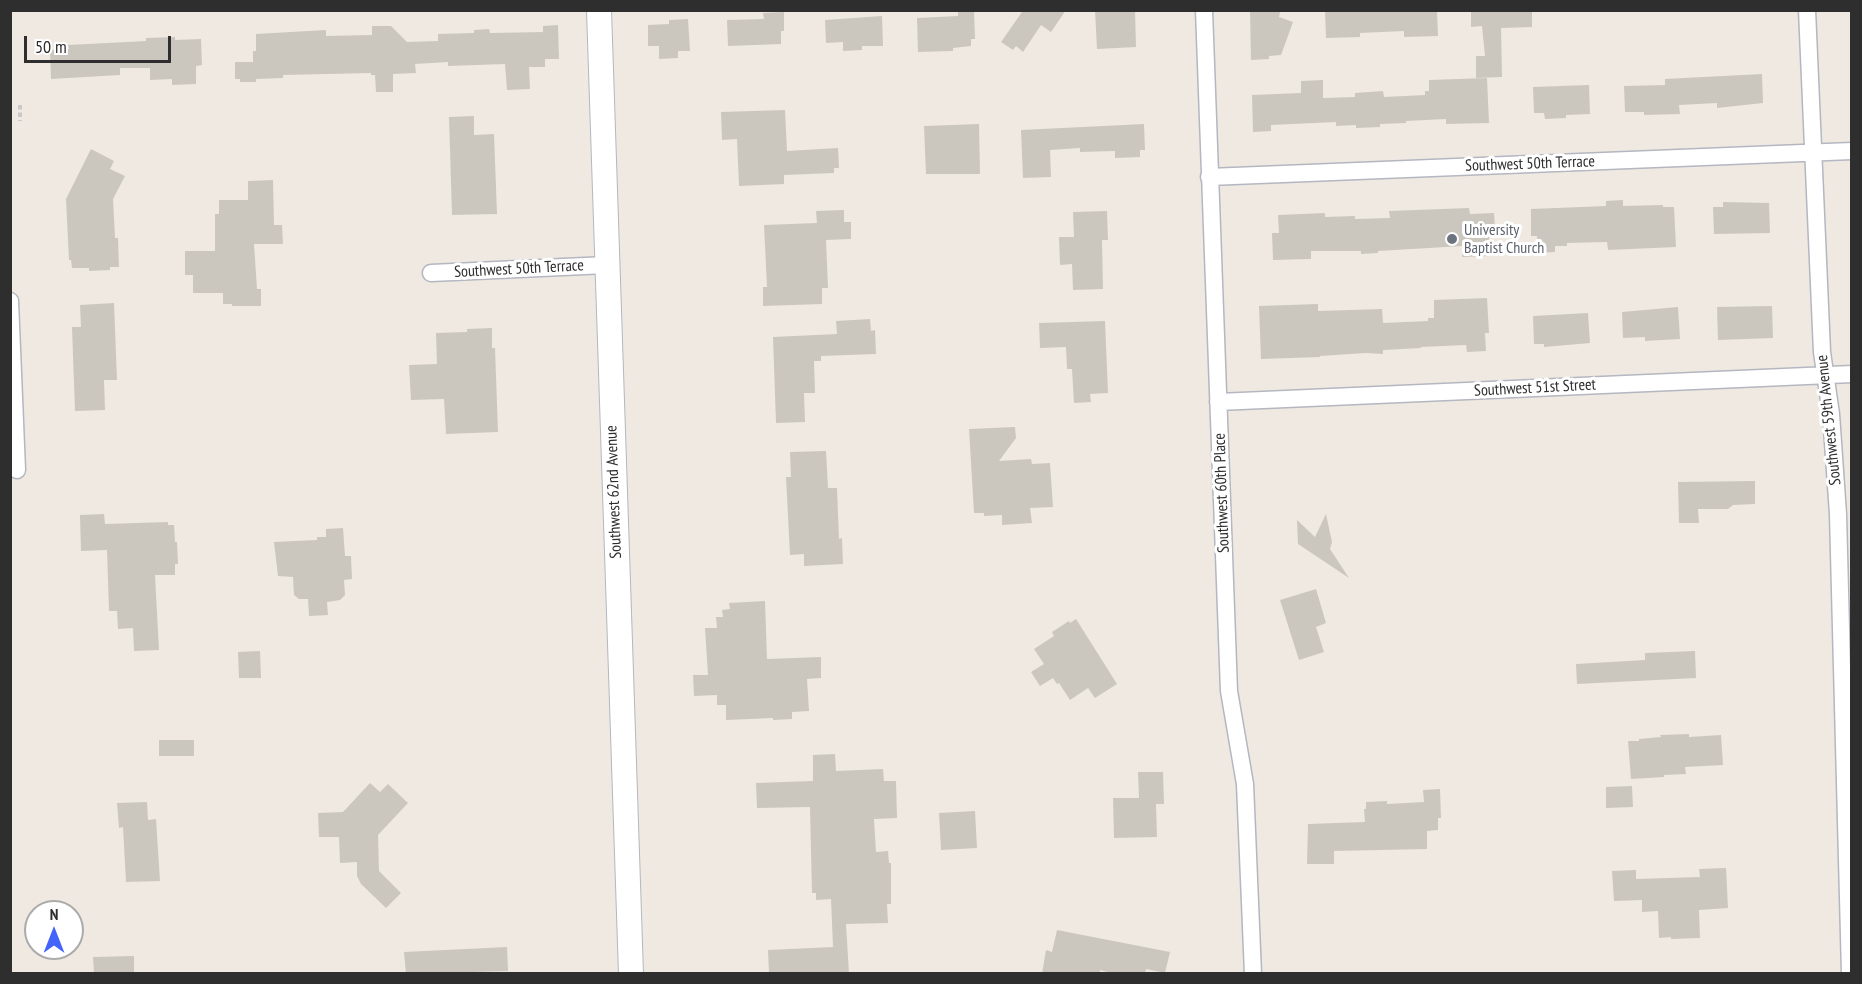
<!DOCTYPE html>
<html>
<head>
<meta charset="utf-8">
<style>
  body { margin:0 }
  #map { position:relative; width:1862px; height:984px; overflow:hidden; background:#efe9e1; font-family:"PT Sans Narrow",sans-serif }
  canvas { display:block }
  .frame { position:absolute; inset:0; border:12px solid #2e2e2e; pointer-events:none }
  .north { position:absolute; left:24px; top:900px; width:60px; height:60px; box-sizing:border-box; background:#fff; border:2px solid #ababab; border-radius:50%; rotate:0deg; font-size:16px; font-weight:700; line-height:24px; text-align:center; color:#2e2e2e }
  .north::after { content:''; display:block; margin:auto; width:21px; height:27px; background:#4264fb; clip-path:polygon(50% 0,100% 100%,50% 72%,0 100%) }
  .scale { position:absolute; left:24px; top:36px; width:147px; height:27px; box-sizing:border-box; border:3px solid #2e2e2e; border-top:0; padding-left:8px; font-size:18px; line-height:21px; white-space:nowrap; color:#2e2e2e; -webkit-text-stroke:4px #fff; paint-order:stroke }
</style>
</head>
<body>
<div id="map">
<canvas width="1862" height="984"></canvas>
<div class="frame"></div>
<div class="north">N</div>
<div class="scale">50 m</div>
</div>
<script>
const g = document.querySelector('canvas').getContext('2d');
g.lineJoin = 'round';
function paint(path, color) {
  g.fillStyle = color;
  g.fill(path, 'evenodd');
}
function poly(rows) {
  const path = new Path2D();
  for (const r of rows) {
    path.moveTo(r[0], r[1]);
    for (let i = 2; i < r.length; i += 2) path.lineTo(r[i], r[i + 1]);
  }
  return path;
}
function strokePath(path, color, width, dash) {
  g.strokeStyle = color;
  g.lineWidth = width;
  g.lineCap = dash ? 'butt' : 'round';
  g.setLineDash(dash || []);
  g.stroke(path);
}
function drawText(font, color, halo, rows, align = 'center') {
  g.font = font + ' "PT Sans Narrow",sans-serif';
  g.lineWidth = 6;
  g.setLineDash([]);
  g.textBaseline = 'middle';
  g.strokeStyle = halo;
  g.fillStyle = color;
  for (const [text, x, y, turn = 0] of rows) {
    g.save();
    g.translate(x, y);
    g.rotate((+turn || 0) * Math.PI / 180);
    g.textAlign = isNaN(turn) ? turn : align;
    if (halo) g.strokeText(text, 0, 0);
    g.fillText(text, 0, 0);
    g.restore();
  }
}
paint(poly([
  [958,10,974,10,975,39,971,39,971,46,953,48,953,51,918,52,917,18,958,16],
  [1020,10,1066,10,1051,32,1041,25,1023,52,1016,46,1013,50,1001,42,1022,12],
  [1095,10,1135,10,1136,47,1097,49],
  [1250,10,1280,12,1279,17,1293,22,1281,55,1269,56,1269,59,1251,60],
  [1325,10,1437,10,1438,36,1404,37,1404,31,1360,33,1360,37,1326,38],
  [1471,10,1532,10,1532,27,1501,28,1502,77,1476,78,1476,56,1485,56,1482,26,1471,27],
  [784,12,784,31,781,31,781,44,728,46,727,20,764,19,763,13],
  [882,16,883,46,862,46,862,50,843,51,843,42,826,43,825,20],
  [688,19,690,51,678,51,678,58,659,59,659,46,648,46,648,25,669,24,669,20],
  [558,25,559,59,545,59,545,67,529,67,530,89,507,90,505,64,448,66,448,62,415,64,416,73,393,74,393,92,376,92,375,75,371,75,371,73,283,75,283,78,256,79,256,82,240,82,240,79,235,79,235,62,253,62,253,51,256,51,256,34,326,30,326,36,372,35,372,26,391,26,407,42,438,41,438,34,474,33,474,30,489,29,490,33,543,32,543,26],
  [175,37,175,40,201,39,202,65,196,66,196,84,172,85,172,79,150,80,150,68,120,68,120,75,51,79,50,50,69,49,68,45,146,41,146,38],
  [1762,74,1763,103,1717,108,1717,103,1679,105,1680,114,1644,115,1644,112,1625,112,1624,86,1665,85,1665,79],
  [1487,78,1489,123,1446,124,1446,119,1406,121,1406,123,1380,124,1380,127,1356,128,1356,125,1336,126,1336,122,1271,125,1271,131,1253,132,1252,95,1301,93,1301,81,1323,80,1323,98,1355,97,1355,93,1383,91,1384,97,1425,95,1425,91,1429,91,1429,80],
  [1589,85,1590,114,1566,115,1566,118,1545,119,1544,113,1534,113,1533,87],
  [785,110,787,151,838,148,839,168,834,168,834,173,784,175,784,184,739,186,737,139,722,140,721,112],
  [474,116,474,135,494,134,497,214,452,215,449,117],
  [979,124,980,174,926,174,924,126],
  [1144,124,1145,150,1140,150,1140,157,1115,158,1115,151,1080,152,1080,148,1050,150,1051,177,1023,178,1021,130],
  [91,149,114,161,110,169,125,176,113,199,115,238,118,238,119,267,110,267,110,270,89,271,89,268,72,268,71,260,69,260,66,199],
  [273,180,274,225,282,225,283,244,254,244,257,289,261,289,261,306,232,306,232,304,223,304,223,293,193,293,193,275,185,275,185,251,215,251,215,214,219,214,219,200,248,200,248,181],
  [1623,200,1623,206,1663,205,1663,207,1674,207,1676,247,1608,250,1607,242,1567,243,1567,246,1555,246,1555,252,1538,253,1537,236,1531,236,1531,209,1606,206,1606,201],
  [1723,202,1769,203,1770,233,1714,234,1713,207,1723,207],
  [1469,208,1470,214,1494,213,1495,230,1489,230,1490,256,1462,257,1462,246,1378,251,1378,253,1361,254,1361,251,1311,251,1311,259,1273,260,1272,233,1279,233,1278,215,1325,213,1325,217,1355,216,1355,219,1390,218,1389,211],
  [844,210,844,222,851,222,851,239,826,240,828,288,822,288,822,304,763,306,763,287,767,287,764,225,817,223,816,211],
  [1107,211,1108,240,1102,240,1103,289,1073,290,1072,264,1060,265,1059,237,1074,237,1073,212],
  [1487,298,1489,333,1485,333,1486,351,1467,352,1466,345,1421,347,1421,348,1383,350,1383,354,1366,353,1320,356,1320,357,1261,359,1259,306,1318,304,1318,311,1382,309,1383,323,1428,321,1428,318,1434,318,1434,300],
  [114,303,117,380,104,380,105,410,75,411,72,327,81,327,80,305],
  [1772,306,1773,338,1718,340,1717,307],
  [1678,307,1680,339,1645,341,1645,337,1623,338,1622,312],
  [1588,313,1590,343,1544,347,1544,344,1534,344,1533,316],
  [870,319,871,331,875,330,876,354,821,356,821,361,814,361,815,393,804,393,805,422,776,423,773,337,837,334,836,321],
  [1105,321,1108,393,1090,394,1091,402,1074,403,1072,369,1067,369,1066,347,1040,348,1039,323],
  [492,328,492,348,495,348,498,432,446,434,444,399,411,400,409,365,437,364,436,333,467,332,467,329],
  [1015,427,1016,438,999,461,1031,459,1032,464,1050,463,1053,507,1030,508,1032,523,1002,525,1002,515,984,516,984,513,974,513,969,429],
  [826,451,828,488,837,488,839,539,842,538,843,564,804,566,804,554,790,555,786,477,791,477,790,452],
  [1755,481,1755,504,1733,505,1728,509,1698,509,1699,523,1679,523,1678,482],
  [104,514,105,524,168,522,168,525,174,525,175,542,177,542,178,564,175,564,175,575,155,575,159,650,134,651,133,628,118,629,117,611,109,611,107,550,81,551,80,515],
  [1326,514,1332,542,1330,549,1349,578,1298,544,1297,520,1315,537],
  [343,528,345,556,351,556,352,579,344,580,345,595,340,600,327,602,328,615,309,616,308,599,299,599,294,595,293,577,278,576,274,542,317,540,317,537,326,537,326,529],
  [1316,589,1326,623,1316,627,1324,652,1299,660,1280,600],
  [765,601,767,659,821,657,821,678,807,679,809,711,792,712,792,719,773,720,773,718,726,720,726,705,717,705,717,695,694,696,693,675,708,675,705,628,717,628,716,617,723,617,722,610,730,609,729,603],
  [1076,619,1117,684,1095,698,1088,688,1070,700,1059,683,1057,684,1053,678,1040,686,1031,672,1044,664,1034,649,1054,636,1052,632,1069,621,1070,623],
  [260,651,261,678,239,678,238,652],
  [1695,651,1696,678,1577,684,1576,664,1645,660,1645,653],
  [1689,734,1689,737,1721,735,1723,765,1685,767,1686,774,1664,775,1664,777,1631,779,1628,741,1639,741,1639,739,1661,737,1660,735],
  [159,740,194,740,194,756,159,756],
  [835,754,836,771,883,769,884,781,896,781,897,818,874,819,876,852,888,851,889,863,891,863,891,904,887,904,888,923,846,924,849,974,800,974,800,972,769,973,768,950,833,947,831,899,816,900,816,893,812,893,810,807,757,808,756,783,813,781,813,755],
  [1138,772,1163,772,1164,804,1156,804,1157,837,1114,838,1113,798,1139,798],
  [370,783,380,792,388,784,408,803,378,835,379,871,401,893,386,908,361,884,357,876,357,862,340,863,339,837,319,837,318,813,343,812],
  [1632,786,1633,807,1606,808,1606,787],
  [1440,789,1441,818,1438,818,1438,830,1427,831,1427,849,1334,851,1334,864,1307,864,1308,824,1365,822,1364,809,1366,809,1366,802,1387,801,1387,804,1424,802,1423,790],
  [147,802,148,820,156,819,160,881,126,882,123,827,119,828,117,803],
  [975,811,977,848,941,850,939,813],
  [1726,868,1728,908,1699,910,1700,938,1671,939,1671,937,1659,938,1658,911,1642,912,1642,900,1614,901,1612,871,1636,870,1636,879,1700,877,1699,869],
  [1057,930,1170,952,1165,973,1146,969,1145,974,1115,974,1100,970,1100,974,1042,974,1046,950,1052,952],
  [507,947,508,971,406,974,404,952],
  [134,956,134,974,94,974,93,957]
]), '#cbc7bf');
const street = poly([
  [1204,10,1229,691,1245,784,1253,974],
  [1807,10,1822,352,1831,414,1838,514,1850,974],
  [1209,177,1852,151],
  [431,273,607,265],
  [10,301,17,470],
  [1218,402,1852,374]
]);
const secondary = poly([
  [599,10,631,974]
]);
strokePath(street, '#b4b7c1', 19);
strokePath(secondary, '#b4b7c1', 26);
strokePath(poly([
  [20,105,20,121]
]), '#c9c9c9', 4, [4.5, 3]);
strokePath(street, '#fff', 16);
strokePath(secondary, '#fff', 24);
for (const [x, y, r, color] of [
  [1452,239,6,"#6b7280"]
]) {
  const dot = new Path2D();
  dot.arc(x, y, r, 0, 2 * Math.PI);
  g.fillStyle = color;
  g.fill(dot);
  strokePath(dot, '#fff', 2);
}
drawText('16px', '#2e2e2e', '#fff', [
  ["Southwest 50th Terrace",1530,164,-2],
  ["Southwest 50th Terrace",519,269,-3],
  ["Southwest 51st Street",1535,388,-3],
  ["Southwest 59th Avenue",1829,420,-96],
  ["Southwest 62nd Avenue",614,492,-92],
  ["Southwest 60th Place",1222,493,-92]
]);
drawText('16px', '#5b616d', '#fff', [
  ["University",1464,230],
  ["Baptist Church",1464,248]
], 'left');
</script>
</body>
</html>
